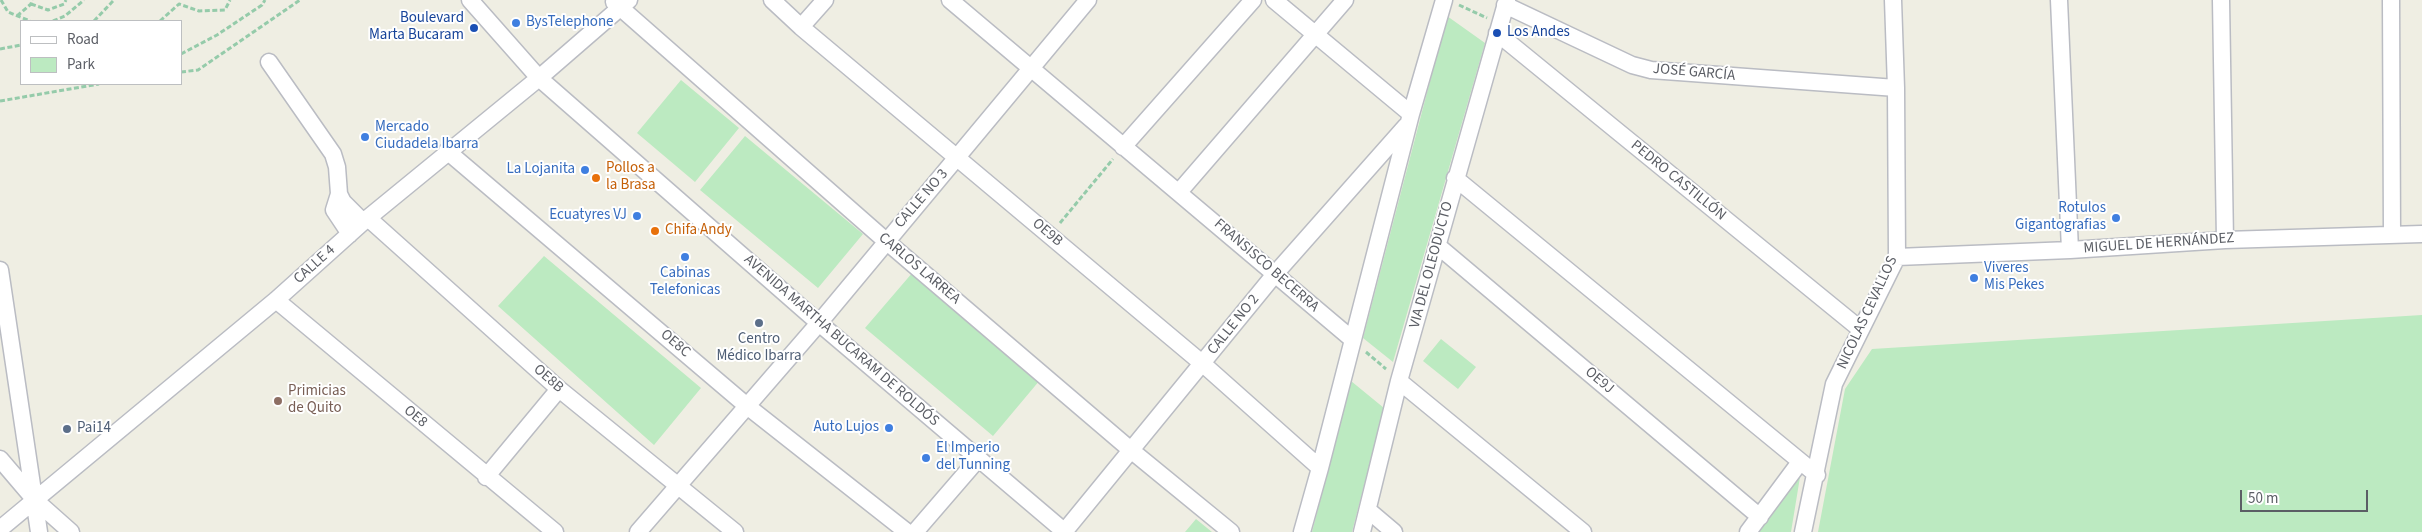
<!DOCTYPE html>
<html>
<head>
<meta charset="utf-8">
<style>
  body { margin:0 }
  #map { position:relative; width:2422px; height:532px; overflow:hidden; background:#efeee3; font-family:"Source Sans 3",sans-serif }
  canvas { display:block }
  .legend { position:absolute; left:20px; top:20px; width:162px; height:65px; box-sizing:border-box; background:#fff; border:1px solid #bdbfc1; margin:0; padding:6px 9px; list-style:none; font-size:15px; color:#5b5e65 }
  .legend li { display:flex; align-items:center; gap:10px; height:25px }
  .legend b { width:25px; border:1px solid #bdbfc1 }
  .scale { position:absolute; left:2240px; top:490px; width:128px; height:22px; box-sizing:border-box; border:2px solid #5b5e65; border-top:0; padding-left:6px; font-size:15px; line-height:18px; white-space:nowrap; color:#5b5e65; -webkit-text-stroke:4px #fff; paint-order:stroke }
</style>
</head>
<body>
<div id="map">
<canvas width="2422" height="532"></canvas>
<ul class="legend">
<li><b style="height:6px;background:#fff"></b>Road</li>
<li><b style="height:14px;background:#bceac1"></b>Park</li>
</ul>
<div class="scale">50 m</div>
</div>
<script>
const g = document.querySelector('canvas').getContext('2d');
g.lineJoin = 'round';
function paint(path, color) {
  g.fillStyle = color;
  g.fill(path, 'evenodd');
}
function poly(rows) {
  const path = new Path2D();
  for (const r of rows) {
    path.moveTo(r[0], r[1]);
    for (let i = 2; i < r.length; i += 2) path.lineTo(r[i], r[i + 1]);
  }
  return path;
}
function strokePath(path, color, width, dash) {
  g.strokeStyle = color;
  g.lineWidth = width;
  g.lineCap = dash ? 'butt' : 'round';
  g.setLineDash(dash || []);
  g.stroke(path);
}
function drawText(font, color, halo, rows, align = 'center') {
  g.font = font + ' "Source Sans 3",sans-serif';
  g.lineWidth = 4;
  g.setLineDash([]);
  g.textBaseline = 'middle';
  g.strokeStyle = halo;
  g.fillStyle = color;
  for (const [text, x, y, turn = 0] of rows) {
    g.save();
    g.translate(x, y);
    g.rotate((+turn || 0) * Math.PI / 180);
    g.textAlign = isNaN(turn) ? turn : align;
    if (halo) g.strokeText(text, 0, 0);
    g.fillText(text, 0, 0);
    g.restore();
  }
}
paint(poly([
  [1447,16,1485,43,1393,362,1363,338],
  [681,80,739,128,695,182,637,133],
  [745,136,863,234,818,288,700,190],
  [544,256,701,388,654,445,498,306],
  [913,272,1040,380,993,436,865,328],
  [2422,315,2422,532,1818,532,1845,389,1872,349],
  [1441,339,1476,367,1458,389,1423,361],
  [1351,381,1384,408,1352,532,1312,532],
  [1801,471,1791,532,1755,532],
  [1196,519,1212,532,1185,532]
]), '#bceac1');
const minor = poly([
  [470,0,539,78,819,323,1065,532],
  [772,0,801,27,1203,364,1320,468],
  [950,0,1353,340],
  [1274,0,1411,114],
  [2059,0,2070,250],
  [2221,0,2225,240],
  [2391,0,2392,235],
  [614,2,886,241,1132,451,1231,532],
  [1505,5,1632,65,1651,70,1896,88],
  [801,27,825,0],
  [1497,33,1860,329],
  [269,62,333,154,337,167,339,194,343,202,363,222],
  [1123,147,1253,0],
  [447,151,747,406,907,532],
  [1455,178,1817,475],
  [1179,192,1345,0],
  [339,194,334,210,350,234],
  [368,218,559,389,735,532],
  [1438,246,1760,517],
  [1897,257,2070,250,2225,240,2422,234],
  [0,270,39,532],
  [276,300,555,532],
  [1399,381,1583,532],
  [0,459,35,500,71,532],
  [486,477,559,389],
  [1368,510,1394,532],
  [0,529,276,300,363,222,539,78,629,0],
  [638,532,819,323,1088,0],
  [915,532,978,459],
  [1064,532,1275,274,1406,126],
  [1302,532,1320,468,1411,114,1444,0],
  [1362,532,1399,381,1507,0],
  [1748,532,1800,462],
  [1803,532,1834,384,1897,257,1896,88,1893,0]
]);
strokePath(minor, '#babcc3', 19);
strokePath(poly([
  [1,0,8,12,30,21],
  [31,4,48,10,64,4,66,0],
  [1459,5,1487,18],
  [17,16,31,4,32,0],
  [53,21,65,16,84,0],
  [94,21,114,0],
  [160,21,179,4,199,11,225,10,230,0],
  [0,49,21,45],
  [181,54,217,35,262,5,265,0],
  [181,72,198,70,300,0],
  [0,101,99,84],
  [1060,223,1113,159],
  [1366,352,1386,369]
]), '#95cbaa', 3, [5, 2.5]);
strokePath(minor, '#fff', 16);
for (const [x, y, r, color] of [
  [516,23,5,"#3f7fe0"],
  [474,28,5,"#1a4fb4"],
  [1497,33,5,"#1a4fb4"],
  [365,137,5,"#3f7fe0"],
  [585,170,5,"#3f7fe0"],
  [596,178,5,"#e8710a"],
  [637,216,5,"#3f7fe0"],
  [2116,218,5,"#3f7fe0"],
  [655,231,5,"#e8710a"],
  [685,257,5,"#3f7fe0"],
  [1974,278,5,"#3f7fe0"],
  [759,323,5,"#5c6f8a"],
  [278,401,5,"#8d6e63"],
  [889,428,5,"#3f7fe0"],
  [67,429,5,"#5c6f8a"],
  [926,458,5,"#3f7fe0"]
]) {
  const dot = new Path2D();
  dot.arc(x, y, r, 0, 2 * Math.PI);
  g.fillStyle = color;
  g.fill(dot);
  strokePath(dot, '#fff', 2);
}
drawText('15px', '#164399', '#fff', [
  ["Boulevard",464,19],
  ["Marta Bucaram",464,36],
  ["Los Andes",1507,33,"left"]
], 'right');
drawText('15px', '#366cbe', '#fff', [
  ["BysTelephone",526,23],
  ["Mercado",375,128],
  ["Ciudadela Ibarra",375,145],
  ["La Lojanita",575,170,"right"],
  ["Rotulos",2106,209,"right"],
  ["Gigantografias",2106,226,"right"],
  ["Ecuatyres VJ",627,216,"right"],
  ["Viveres",1984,269],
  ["Mis Pekes",1984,286],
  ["Cabinas",685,274,"center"],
  ["Telefonicas",685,291,"center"],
  ["Auto Lujos",879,428,"right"],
  ["El Imperio",936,449],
  ["del Tunning",936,466]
], 'left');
drawText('15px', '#5b5e65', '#fff', [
  ["JOSÉ GARCÍA",1694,73,5],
  ["PEDRO CASTILLÓN",1678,181,39],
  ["CALLE NO 3",922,199,-49],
  ["OE9B",1047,233,40],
  ["MIGUEL DE HERNÁNDEZ",2159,244,-4],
  ["CALLE 4",315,265,-42],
  ["VIA DEL OLEODUCTO",1432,265,-75],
  ["FRANSISCO BECERRA",1266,266,41],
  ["CARLOS LARREA",919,269,40],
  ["NICOLAS CEVALLOS",1868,313,-65],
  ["CALLE NO 2",1234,325,-51],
  ["AVENIDA MARTHA BUCARAM DE ROLDÓS",841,341,41],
  ["OE8C",675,344,40],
  ["OE8B",548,379,41],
  ["OE9J",1599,381,40],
  ["OE8",415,417,40]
]);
drawText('15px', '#c56008', '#fff', [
  ["Pollos a",606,169],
  ["la Brasa",606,186],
  ["Chifa Andy",665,231]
], 'left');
drawText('15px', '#4e5e75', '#fff', [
  ["Centro",759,340],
  ["Médico Ibarra",759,357],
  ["Pai14",77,429,"left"]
]);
drawText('15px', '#785e54', '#fff', [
  ["Primicias",288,392],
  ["de Quito",288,409]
], 'left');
</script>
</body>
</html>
